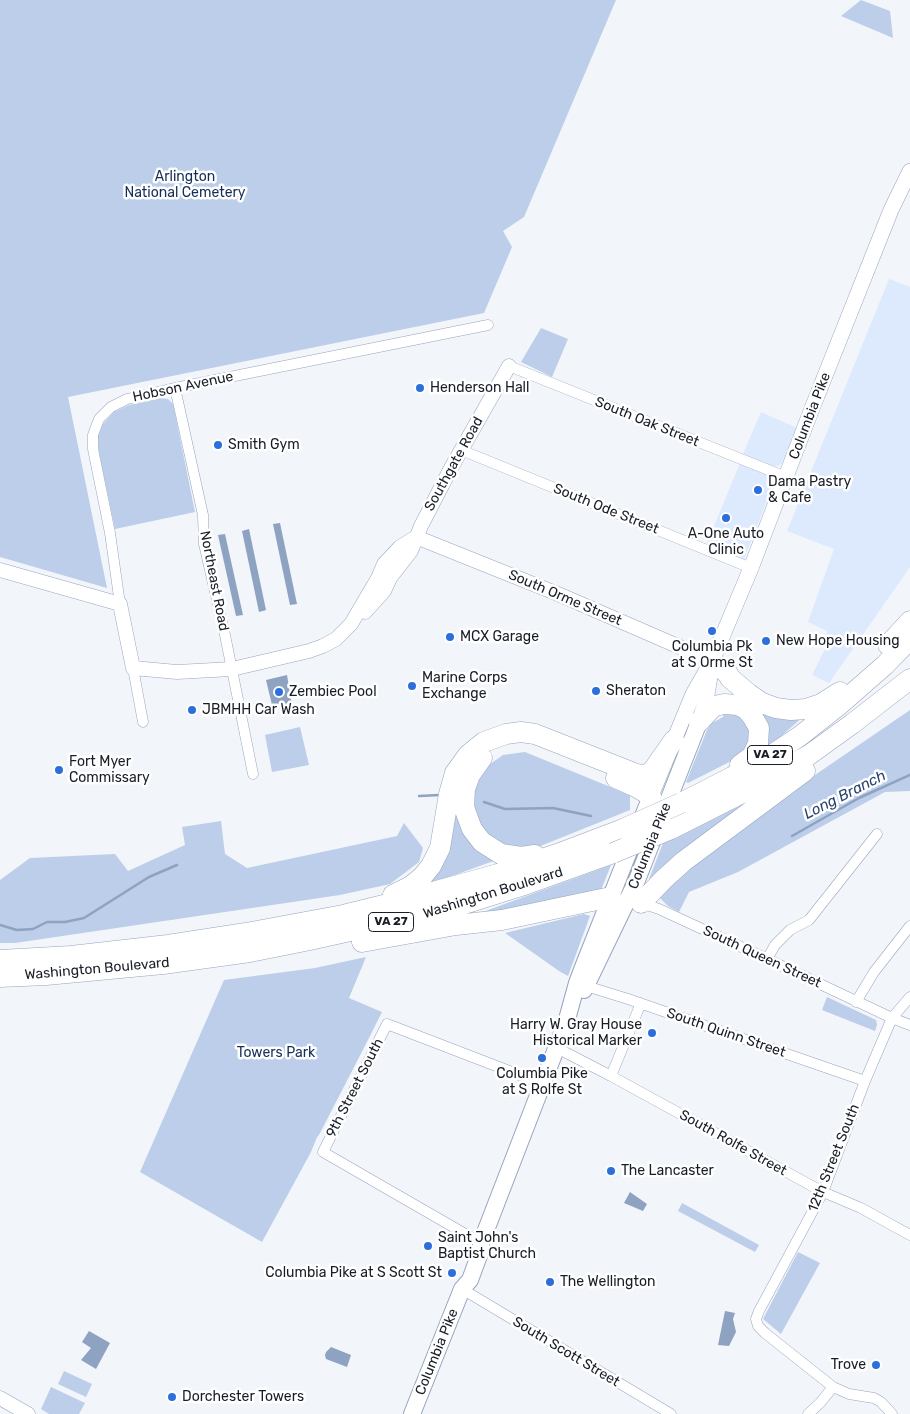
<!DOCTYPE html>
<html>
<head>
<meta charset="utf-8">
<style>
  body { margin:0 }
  canvas { display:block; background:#f2f5fa }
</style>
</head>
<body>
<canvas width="910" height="1414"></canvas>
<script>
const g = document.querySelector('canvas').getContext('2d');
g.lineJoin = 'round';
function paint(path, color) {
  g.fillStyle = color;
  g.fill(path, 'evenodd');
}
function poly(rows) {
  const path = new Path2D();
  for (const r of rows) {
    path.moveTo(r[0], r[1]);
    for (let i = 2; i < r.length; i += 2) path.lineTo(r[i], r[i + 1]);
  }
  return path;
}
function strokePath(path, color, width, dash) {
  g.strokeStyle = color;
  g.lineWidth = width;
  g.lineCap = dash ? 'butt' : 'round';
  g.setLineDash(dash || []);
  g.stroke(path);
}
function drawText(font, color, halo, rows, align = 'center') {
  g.font = font + ' Rubik,sans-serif';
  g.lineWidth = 5;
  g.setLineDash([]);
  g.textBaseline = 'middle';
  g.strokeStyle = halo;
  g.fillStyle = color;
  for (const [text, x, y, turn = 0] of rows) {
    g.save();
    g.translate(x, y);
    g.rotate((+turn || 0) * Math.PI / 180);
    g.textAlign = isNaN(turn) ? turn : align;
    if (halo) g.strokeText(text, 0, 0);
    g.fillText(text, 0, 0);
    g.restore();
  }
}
paint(poly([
  [889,279,910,287,910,567,829,683,812,675,825,649,827,631,808,622,834,549,787,531],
  [761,412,797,428,782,463,778,466,772,466,743,454],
  [740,463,776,478,744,559,706,546]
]), '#dde9fc');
paint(poly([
  [0,0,616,0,524,217,503,231,512,247,484,313,68,397,107,588,0,557],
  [861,0,890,11,893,38,841,16],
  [541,328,568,339,552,377,521,362],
  [161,398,168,399,173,404,195,512,115,529,99,452,98,437,103,424,114,412,129,405],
  [910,710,910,791,885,792,738,872,689,892,679,912,668,906,659,897,667,886,747,824,815,775],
  [760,711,803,717,780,737,761,749],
  [724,712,731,712,743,717,753,732,743,755,688,783,686,782,707,730,712,723,723,717],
  [300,727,309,765,272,772,265,735],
  [525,752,630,795,630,810,533,849,509,848,487,836,475,817,474,792,483,769,503,755],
  [460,790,499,859,427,885],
  [743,804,650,879,649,879,663,843],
  [221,821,225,854,247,868,397,836,404,823,423,848,419,862,390,884,340,895,15,943,0,943,0,880,30,858,115,854,128,871,185,845,182,827],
  [611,865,601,890,472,916],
  [584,914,590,916,568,976,559,971,505,933],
  [366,957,349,998,382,1012,370,1036,319,1135,317,1137,311,1152,262,1242,140,1172,224,980,315,968],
  [827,997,876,1020,877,1025,875,1031,822,1010],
  [682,1203,759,1245,755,1252,678,1211],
  [798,1252,820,1263,781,1334,763,1319],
  [64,1371,92,1384,86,1397,58,1384],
  [51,1387,85,1403,79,1414,49,1414,41,1409]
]), '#bcceea');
paint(poly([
  [280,523,297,604,290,605,273,524],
  [249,529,266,610,259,612,242,531],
  [225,534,243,615,236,616,218,535],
  [287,675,292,705,273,709,266,680],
  [630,1192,647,1204,643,1211,624,1203],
  [725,1311,735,1313,733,1319,736,1332,729,1346,718,1345],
  [89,1331,110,1343,96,1369,81,1360,91,1348,82,1342],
  [331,1347,351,1355,347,1367,326,1359,325,1355,326,1352]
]), '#8ea2c1');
strokePath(poly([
  [419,796,440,795],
  [484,802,505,809,553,808,591,816],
  [792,836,859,798,910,775],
  [0,925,17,930,33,929,47,922,65,922,84,918,149,877,177,865]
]), '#8ea2c1', 2.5);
const minor = poly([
  [509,366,786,477],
  [175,388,203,515,204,544,225,635,253,774],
  [461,450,751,568],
  [120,604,110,533,93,449,93,435,99,419,111,407,127,399,175,388,488,325],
  [133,668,143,722],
  [641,903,659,909,767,959,892,1018,910,1025],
  [767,959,775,945,790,930,809,920,877,834],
  [586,986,628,999,865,1081],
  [856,1002,874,972,910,926],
  [557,1048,611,1076,823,1192,861,1208,910,1235],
  [611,1076,641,1003],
  [481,1243,323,1152,387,1024,543,1084],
  [462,1289,671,1414],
  [808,1414,820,1403,833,1387],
  [892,1414,881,1402,874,1398,849,1394,833,1387,765,1333,758,1326,756,1319,759,1311,823,1192,865,1081,892,1018,910,997]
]);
const tertiary = poly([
  [416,537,558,594,712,661],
  [0,570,120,604,133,668,177,672,232,669,309,651,323,646,336,639,351,624,378,578,384,564,400,547,416,537],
  [365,612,384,591,390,578,411,551,421,526,451,468,509,366],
  [0,1398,28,1414]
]);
const secondary = poly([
  [700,718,706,701,711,670],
  [651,796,693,694,712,661,751,568,811,411,891,210,910,171]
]);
const primary = poly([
  [584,990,637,880,699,722],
  [412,1414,462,1289,470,1280,481,1250,481,1243,566,1023,577,983,585,962,651,796]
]);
const motorway = poly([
  [888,645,910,621],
  [712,661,728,674,730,678,749,694,762,703,776,708,791,710,806,709,821,704,840,692],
  [699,722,712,708,715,706,724,704,738,705,746,709,752,716,759,728,758,744,752,756,740,765],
  [482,758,470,775,465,789,464,806,466,813,472,829,482,842,501,854,521,857,535,855],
  [616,778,634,786,651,796],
  [681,803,732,777,773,754,800,736,838,706,885,665,910,639],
  [671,829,754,787,809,755,852,724,910,679],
  [393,895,411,886,422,877,431,866,440,848,449,794,455,773,468,755,484,742,506,734,521,732,535,734,639,775,648,774,653,770,674,740],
  [641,903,664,879,684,861,805,771],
  [362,942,456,925,502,920,611,897],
  [0,960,71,956,168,945,246,933,343,915,404,900,498,874,557,854,623,829],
  [0,977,46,975,163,964,250,952,310,940,400,920,461,905,521,886,613,853]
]);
strokePath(minor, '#96a5bd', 11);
strokePath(tertiary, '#96a5bd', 15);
strokePath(secondary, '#96a5bd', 16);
strokePath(primary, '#96a5bd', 18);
strokePath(motorway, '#96a5bd', 21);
strokePath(minor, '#fff', 10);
strokePath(tertiary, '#fff', 14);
strokePath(secondary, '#fff', 15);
strokePath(primary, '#fff', 16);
strokePath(motorway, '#fff', 20);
const motorwayBridge = poly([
  [623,829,681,803],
  [613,853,671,829]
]);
strokePath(motorwayBridge, '#96a5bd', 21, []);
strokePath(motorwayBridge, '#fff', 20);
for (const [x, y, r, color] of [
  [420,388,5,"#2c6fdc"],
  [218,445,5,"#2c6fdc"],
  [758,490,5,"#2c6fdc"],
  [726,518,5,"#2c6fdc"],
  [712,631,5,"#2c6fdc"],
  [450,637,5,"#2c6fdc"],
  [766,641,5,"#2c6fdc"],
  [412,686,5,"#2c6fdc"],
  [596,691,5,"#2c6fdc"],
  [279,692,5,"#2c6fdc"],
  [192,710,5,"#2c6fdc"],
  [59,770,5,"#2c6fdc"],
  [652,1033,5,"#2c6fdc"],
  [542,1058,5,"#2c6fdc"],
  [611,1171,5,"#2c6fdc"],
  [428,1246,5,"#2c6fdc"],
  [452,1273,5,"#2c6fdc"],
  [550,1282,5,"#2c6fdc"],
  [876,1365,5,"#2c6fdc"],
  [172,1397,5,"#2c6fdc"]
]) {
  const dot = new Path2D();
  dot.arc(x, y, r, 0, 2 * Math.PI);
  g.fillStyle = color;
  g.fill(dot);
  strokePath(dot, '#fff', 2);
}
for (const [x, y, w] of [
  [770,755,45],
  [391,922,45]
]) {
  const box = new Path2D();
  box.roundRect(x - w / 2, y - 9.5, w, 19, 4);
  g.fillStyle = '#fff';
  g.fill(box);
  strokePath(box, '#181d26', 1);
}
drawText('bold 12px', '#181d26', null, [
  ["VA 27",770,755],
  ["VA 27",391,922]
]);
drawText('14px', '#162f58', '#fff', [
  ["Arlington",185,177],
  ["National Cemetery",185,193],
  ["Towers Park",276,1053]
]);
drawText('14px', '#181d26', '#fff', [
  ["Hobson Avenue",183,387,-12],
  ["Columbia Pike",810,416,-69],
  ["South Oak Street",647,422,22],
  ["Southgate Road",454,464,-61],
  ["South Ode Street",606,509,22],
  ["Northeast Road",214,581,79],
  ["South Orme Street",565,598,23],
  ["Columbia Pike",650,846,-68],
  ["Washington Boulevard",493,893,-17],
  ["South Queen Street",762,957,25],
  ["Washington Boulevard",97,969,-5],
  ["South Quinn Street",726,1033,19],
  ["9th Street South",355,1088,-63],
  ["South Rolfe Street",733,1143,29],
  ["12th Street South",834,1158,-68],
  ["Columbia Pike",437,1352,-68],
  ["South Scott Street",566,1352,31]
]);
drawText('14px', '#181d26', '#fff', [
  ["Henderson Hall",430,388],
  ["Smith Gym",228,445],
  ["Dama Pastry",768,482],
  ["& Cafe",768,498],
  ["A-One Auto",726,534,"center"],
  ["Clinic",726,550,"center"],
  ["MCX Garage",460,637],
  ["New Hope Housing",776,641],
  ["Columbia Pk",712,647,"center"],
  ["at S Orme St",712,663,"center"],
  ["Marine Corps",422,678],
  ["Exchange",422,694],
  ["Sheraton",606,691],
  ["Zembiec Pool",289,692],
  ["JBMHH Car Wash",202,710],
  ["Fort Myer",69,762],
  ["Commissary",69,778],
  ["Harry W. Gray House",642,1025,"right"],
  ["Historical Marker",642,1041,"right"],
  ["Columbia Pike",542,1074,"center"],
  ["at S Rolfe St",542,1090,"center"],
  ["The Lancaster",621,1171],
  ["Saint John's",438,1238],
  ["Baptist Church",438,1254],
  ["Columbia Pike at S Scott St",442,1273,"right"],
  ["The Wellington",560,1282],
  ["Trove",866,1365,"right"],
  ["Dorchester Towers",182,1397]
], 'left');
drawText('italic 15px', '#29446f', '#fff', [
  ["Long Branch",845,795,-27]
]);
</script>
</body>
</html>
